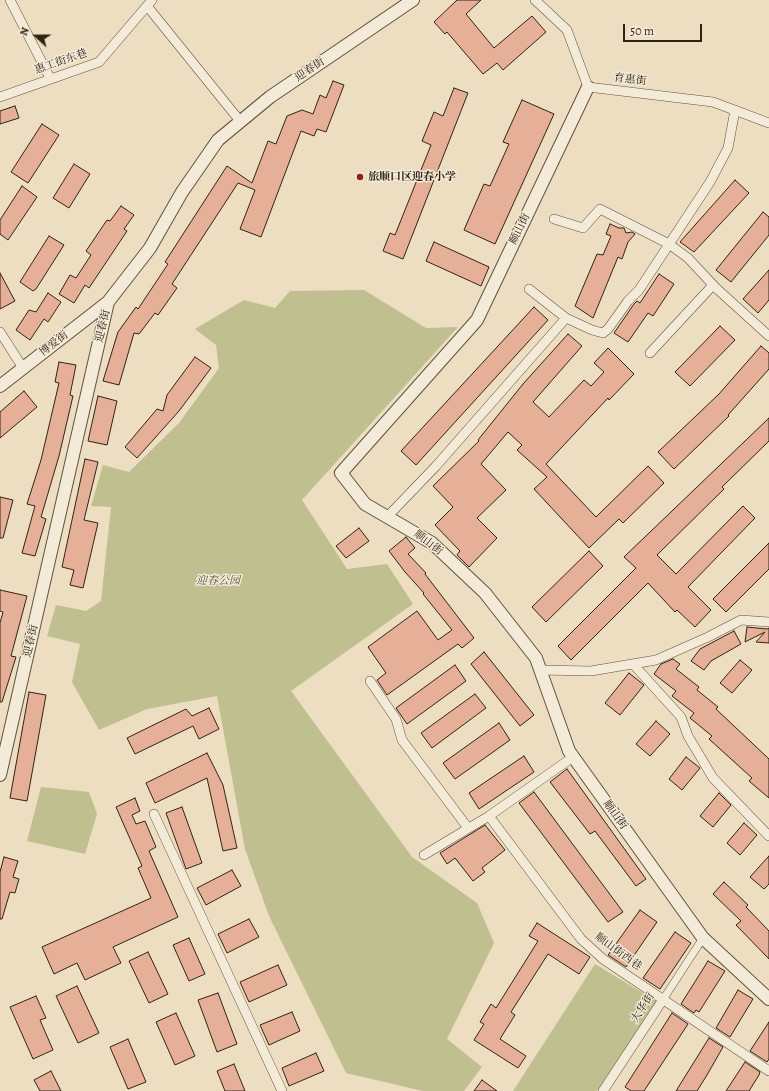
<!DOCTYPE html>
<html>
<head>
<meta charset="utf-8">
<style>
  body { margin:0 }
  #map { position:relative; width:769px; height:1091px; overflow:hidden; background:#eddec2; font-family:Alegreya,serif }
  canvas { display:block }
  .north { position:absolute; left:16px; top:16px; width:40px; height:40px; -webkit-text-stroke:3px #f3ead7; paint-order:stroke; rotate:291deg; font-size:11px; font-weight:700; line-height:16px; text-align:center; color:#322214 }
  .north::after { content:''; display:block; margin:auto; width:14px; height:18px; background:#322214; clip-path:polygon(50% 0,100% 100%,50% 72%,0 100%) }
  .scale { position:absolute; left:623px; top:24px; width:79px; height:18px; box-sizing:border-box; border:2px solid #322214; border-top:0; padding-left:5px; font-size:12px; line-height:14px; white-space:nowrap; color:#322214; -webkit-text-stroke:3px #f3ead7; paint-order:stroke }
</style>
</head>
<body>
<div id="map">
<canvas width="769" height="1091"></canvas>
<div class="north">N</div>
<div class="scale">50 m</div>
</div>
<script>
const g = document.querySelector('canvas').getContext('2d');
g.lineJoin = 'round';
function paint(path, color) {
  g.fillStyle = color;
  g.fill(path, 'evenodd');
}
function poly(rows) {
  const path = new Path2D();
  for (const r of rows) {
    path.moveTo(r[0], r[1]);
    for (let i = 2; i < r.length; i += 2) path.lineTo(r[i], r[i + 1]);
  }
  return path;
}
function strokePath(path, color, width, dash) {
  g.strokeStyle = color;
  g.lineWidth = width;
  g.lineCap = dash ? 'butt' : 'round';
  g.setLineDash(dash || []);
  g.stroke(path);
}
function drawText(font, color, halo, rows, align = 'center') {
  g.font = font + ' Alegreya,"Noto Serif SC",serif';
  g.lineWidth = 3;
  g.setLineDash([]);
  g.textBaseline = 'middle';
  g.strokeStyle = halo;
  g.fillStyle = color;
  for (const [text, x, y, turn = 0] of rows) {
    g.save();
    g.translate(x, y);
    g.rotate((+turn || 0) * Math.PI / 180);
    g.textAlign = isNaN(turn) ? turn : align;
    if (halo) g.strokeText(text, 0, 0);
    g.fillText(text, 0, 0);
    g.restore();
  }
}
paint(poly([
  [364,290,426,328,458,327,302,500,347,569,387,564,413,604,291,691,412,857,477,903,494,943,447,1039,482,1067,464,1091,423,1091,346,1073,269,916,245,849,217,696,147,709,99,730,72,682,80,644,47,636,56,605,86,611,101,601,111,507,91,506,103,465,129,472,179,423,219,368,216,345,195,329,244,300,275,308,290,291],
  [41,787,89,792,97,814,85,854,27,841],
  [595,964,658,1002,597,1091,513,1091]
]), '#bfbf8f');
const building = poly([
  [457,0,481,0,466,14,494,48,532,16,546,32,503,70,497,63,483,74,447,32,445,34,434,22,457,0],
  [333,81,344,85,326,132,317,129,314,136,301,131,261,237,240,229,255,190,238,183,172,284,177,288,158,315,155,313,139,334,134,333,119,385,103,381,118,332,136,307,138,309,168,264,165,262,227,166,252,183,268,141,276,144,287,116,302,110,313,114,320,95,326,98,333,81],
  [454,88,468,93,403,259,383,251,390,233,395,235,431,145,422,141,434,112,443,116,454,88],
  [522,100,554,114,495,244,464,230,484,184,490,186,509,144,503,142,522,100],
  [15,106,19,118,0,124,0,111,15,106],
  [42,124,59,135,28,183,11,172,42,124],
  [74,164,90,174,69,208,53,198,74,164],
  [735,180,749,193,694,252,680,242,735,180],
  [22,186,37,197,8,240,0,234,0,220,22,186],
  [121,206,134,215,124,229,127,231,89,288,85,285,74,303,59,294,70,275,76,278,91,255,86,251,107,220,110,221,121,206],
  [763,212,769,217,769,235,731,282,716,270,763,212],
  [610,224,619,228,624,228,626,233,632,232,635,234,628,242,622,259,618,257,593,318,575,306,597,254,603,255,611,236,606,234,610,224],
  [49,236,64,245,36,289,33,291,20,282,49,236],
  [434,242,489,267,481,286,426,261,434,242],
  [769,270,769,300,758,313,743,299,769,270],
  [0,273,15,301,0,309,0,273],
  [659,274,674,284,653,316,648,313,628,342,614,333,634,304,637,301,640,303,659,274],
  [48,293,61,302,48,322,44,319,30,340,16,330,29,310,36,312,48,293],
  [534,307,548,320,416,465,401,451,534,307],
  [720,326,735,340,690,386,675,372,720,326],
  [568,334,582,346,533,402,549,417,584,380,591,386,604,372,594,363,608,348,634,374,609,400,608,398,546,464,596,517,648,466,664,483,623,523,619,519,589,548,534,489,547,477,517,450,522,445,508,432,481,464,506,490,477,518,497,538,469,567,457,555,460,551,435,525,453,507,433,486,479,441,478,440,523,384,568,334],
  [761,346,769,353,769,369,728,415,729,416,674,469,658,452,719,394,761,346],
  [195,357,211,368,179,411,137,458,125,447,157,409,163,411,167,395,195,357],
  [59,362,76,365,70,395,73,396,59,456,41,517,46,519,35,556,22,553,35,506,27,504,41,460,59,383,55,382,59,362],
  [24,391,37,407,0,438,0,412,24,391],
  [98,396,117,401,107,445,88,441,98,396],
  [769,418,769,441,722,487,724,489,657,555,676,574,743,506,755,518,688,587,711,610,695,627,677,610,675,612,648,583,571,660,558,646,636,568,624,557,769,418],
  [85,459,98,462,84,520,98,523,83,588,70,585,74,570,62,567,85,459],
  [0,497,13,500,3,538,0,538,0,497],
  [359,528,369,541,346,558,336,546,359,528],
  [406,537,415,548,408,554,426,573,425,574,474,638,462,648,458,644,387,695,377,680,386,673,368,647,417,611,438,640,452,630,423,594,424,593,405,572,389,551,406,537],
  [769,543,769,569,726,612,713,599,769,543],
  [589,551,603,566,546,622,532,607,589,551],
  [0,590,27,596,11,656,16,657,2,702,0,702,0,623,3,612,0,611,0,590],
  [747,627,767,629,769,628,769,643,756,642,765,632,745,642,747,627],
  [734,631,741,644,711,661,704,670,691,661,700,649,734,631],
  [484,652,534,715,520,726,471,664,484,652],
  [673,659,680,664,676,669,699,687,697,690,718,707,716,709,769,759,769,798,749,781,752,778,709,739,712,736,690,718,694,713,672,696,676,691,654,674,661,664,673,659],
  [740,660,752,670,732,693,720,683,740,660],
  [455,665,466,681,407,724,396,708,455,665],
  [629,673,644,685,620,715,605,703,629,673],
  [29,692,46,695,27,801,10,798,29,692],
  [475,694,486,708,432,748,421,733,475,694],
  [209,708,219,729,199,739,193,726,135,754,127,738,186,709,192,716,209,708],
  [656,721,670,734,650,756,636,744,656,721],
  [499,723,510,740,455,779,443,763,499,723],
  [207,753,223,785,237,848,223,851,207,778,155,803,146,783,207,753],
  [524,756,534,772,479,809,469,793,524,756],
  [686,757,700,768,682,790,669,779,686,757],
  [567,769,646,879,636,886,595,831,590,834,550,782,567,769],
  [534,792,623,912,608,922,519,803,534,792],
  [719,793,731,805,713,827,700,816,719,793],
  [135,798,140,811,132,815,136,824,145,821,156,847,149,851,178,917,113,947,121,963,85,980,77,963,54,974,42,947,151,898,138,868,142,866,116,807,135,798],
  [182,807,202,863,186,869,166,813,182,807],
  [744,823,757,835,740,855,727,843,744,823],
  [485,825,505,850,482,868,485,872,473,881,455,858,447,864,440,853,485,825],
  [769,856,769,884,764,889,750,877,769,856],
  [4,857,18,861,13,877,19,879,15,893,10,892,2,919,0,919,0,872,4,857],
  [232,870,241,886,206,905,197,888,232,870],
  [724,882,748,905,746,907,769,931,769,959,736,925,741,921,713,894,724,882],
  [640,910,657,922,626,967,608,955,640,910],
  [249,919,259,937,227,953,218,934,249,919],
  [537,923,590,957,579,974,548,954,511,1012,515,1015,500,1039,526,1056,518,1068,474,1040,484,1024,480,1022,491,1004,496,1008,538,941,529,936,537,923],
  [675,932,691,943,660,989,643,978,675,932],
  [189,938,205,974,189,981,173,945,189,938],
  [148,952,168,994,149,1003,129,961,148,952],
  [708,961,725,971,699,1012,696,1010,694,1013,681,1004,708,961],
  [278,965,287,985,249,1002,240,982,278,965],
  [77,986,99,1033,78,1043,56,996,77,986],
  [738,990,753,999,730,1037,716,1028,738,990],
  [218,993,237,1044,217,1052,198,1000,218,993],
  [36,996,46,1018,40,1020,53,1050,33,1059,10,1007,36,996],
  [292,1012,300,1031,269,1045,260,1025,292,1012],
  [176,1013,195,1056,175,1065,156,1022,176,1013],
  [672,1013,688,1024,644,1091,631,1091,625,1087,672,1013],
  [769,1022,769,1059,767,1062,750,1051,769,1022],
  [709,1038,723,1047,707,1075,697,1091,676,1091,709,1038],
  [128,1039,146,1082,128,1089,110,1047,128,1039],
  [316,1053,324,1071,289,1086,282,1068,316,1053],
  [745,1062,760,1072,759,1075,749,1091,726,1091,745,1062],
  [234,1064,245,1091,225,1091,217,1071,234,1064],
  [51,1071,61,1091,40,1091,34,1080,51,1071],
  [482,1080,497,1091,474,1091,482,1080]
]);
paint(building, '#e6b098');
strokePath(building, '#322214', 1);
const pedestrian = poly([
  [664,998,703,938]
]);
const minor = poly([
  [10,0,50,78],
  [535,0,567,30,588,87,713,102,769,123],
  [147,6,240,121],
  [0,97,99,62,152,0],
  [554,219,583,228,600,209,669,244,688,258,716,288,769,336],
  [529,289,566,318,592,330,603,333,608,329,628,301,639,290,710,182,728,148,735,110],
  [0,332,23,368],
  [650,353,713,285],
  [388,516,436,466,566,318],
  [633,664,681,717,688,736,713,778,769,836],
  [540,670,591,671,656,660,708,637,741,620,769,622],
  [370,681,396,719,402,740,468,828],
  [154,814,282,1091],
  [489,816,581,939,603,959,769,1071],
  [424,855,489,816,573,757],
  [603,1091,664,998]
]);
const tertiary = poly([
  [588,87,477,320,341,473,365,504,432,543,485,593,536,658,569,751,703,938,769,999],
  [0,386,108,302],
  [0,775,108,302,150,248,182,192,218,140,270,97,413,0]
]);
strokePath(pedestrian, '#615140', 8);
strokePath(minor, '#615140', 10);
strokePath(tertiary, '#615140', 14);
strokePath(pedestrian, '#f3ead7', 7);
strokePath(minor, '#f3ead7', 9);
strokePath(tertiary, '#f3ead7', 12);
for (const [x, y, r, color] of [
  [360,177,4,"#8f2418"]
]) {
  const dot = new Path2D();
  dot.arc(x, y, r, 0, 2 * Math.PI);
  g.fillStyle = color;
  g.fill(dot);
  strokePath(dot, '#f3ead7', 1.5);
}
drawText('11px', '#322214', '#f3ead7', [
  ["惠工街东巷",61,62,-19],
  ["迎春街",310,70,-34],
  ["育惠街",630,80,7],
  ["顺山街",520,229,-64],
  ["迎春街",103,326,-77],
  ["博爱街",54,344,-38],
  ["顺山街",428,543,37],
  ["迎春街",31,641,-77],
  ["顺山街",615,815,54],
  ["顺山街西巷",618,952,36],
  ["大华街",643,1008,-57]
]);
drawText('bold 11px', '#322214', '#f3ead7', [
  ["旅顺口区迎春小学",368,177]
], 'left');
drawText('italic 11px', '#5c5139', '#f3ead7', [
  ["迎春公园",218,581]
]);
</script>
</body>
</html>
